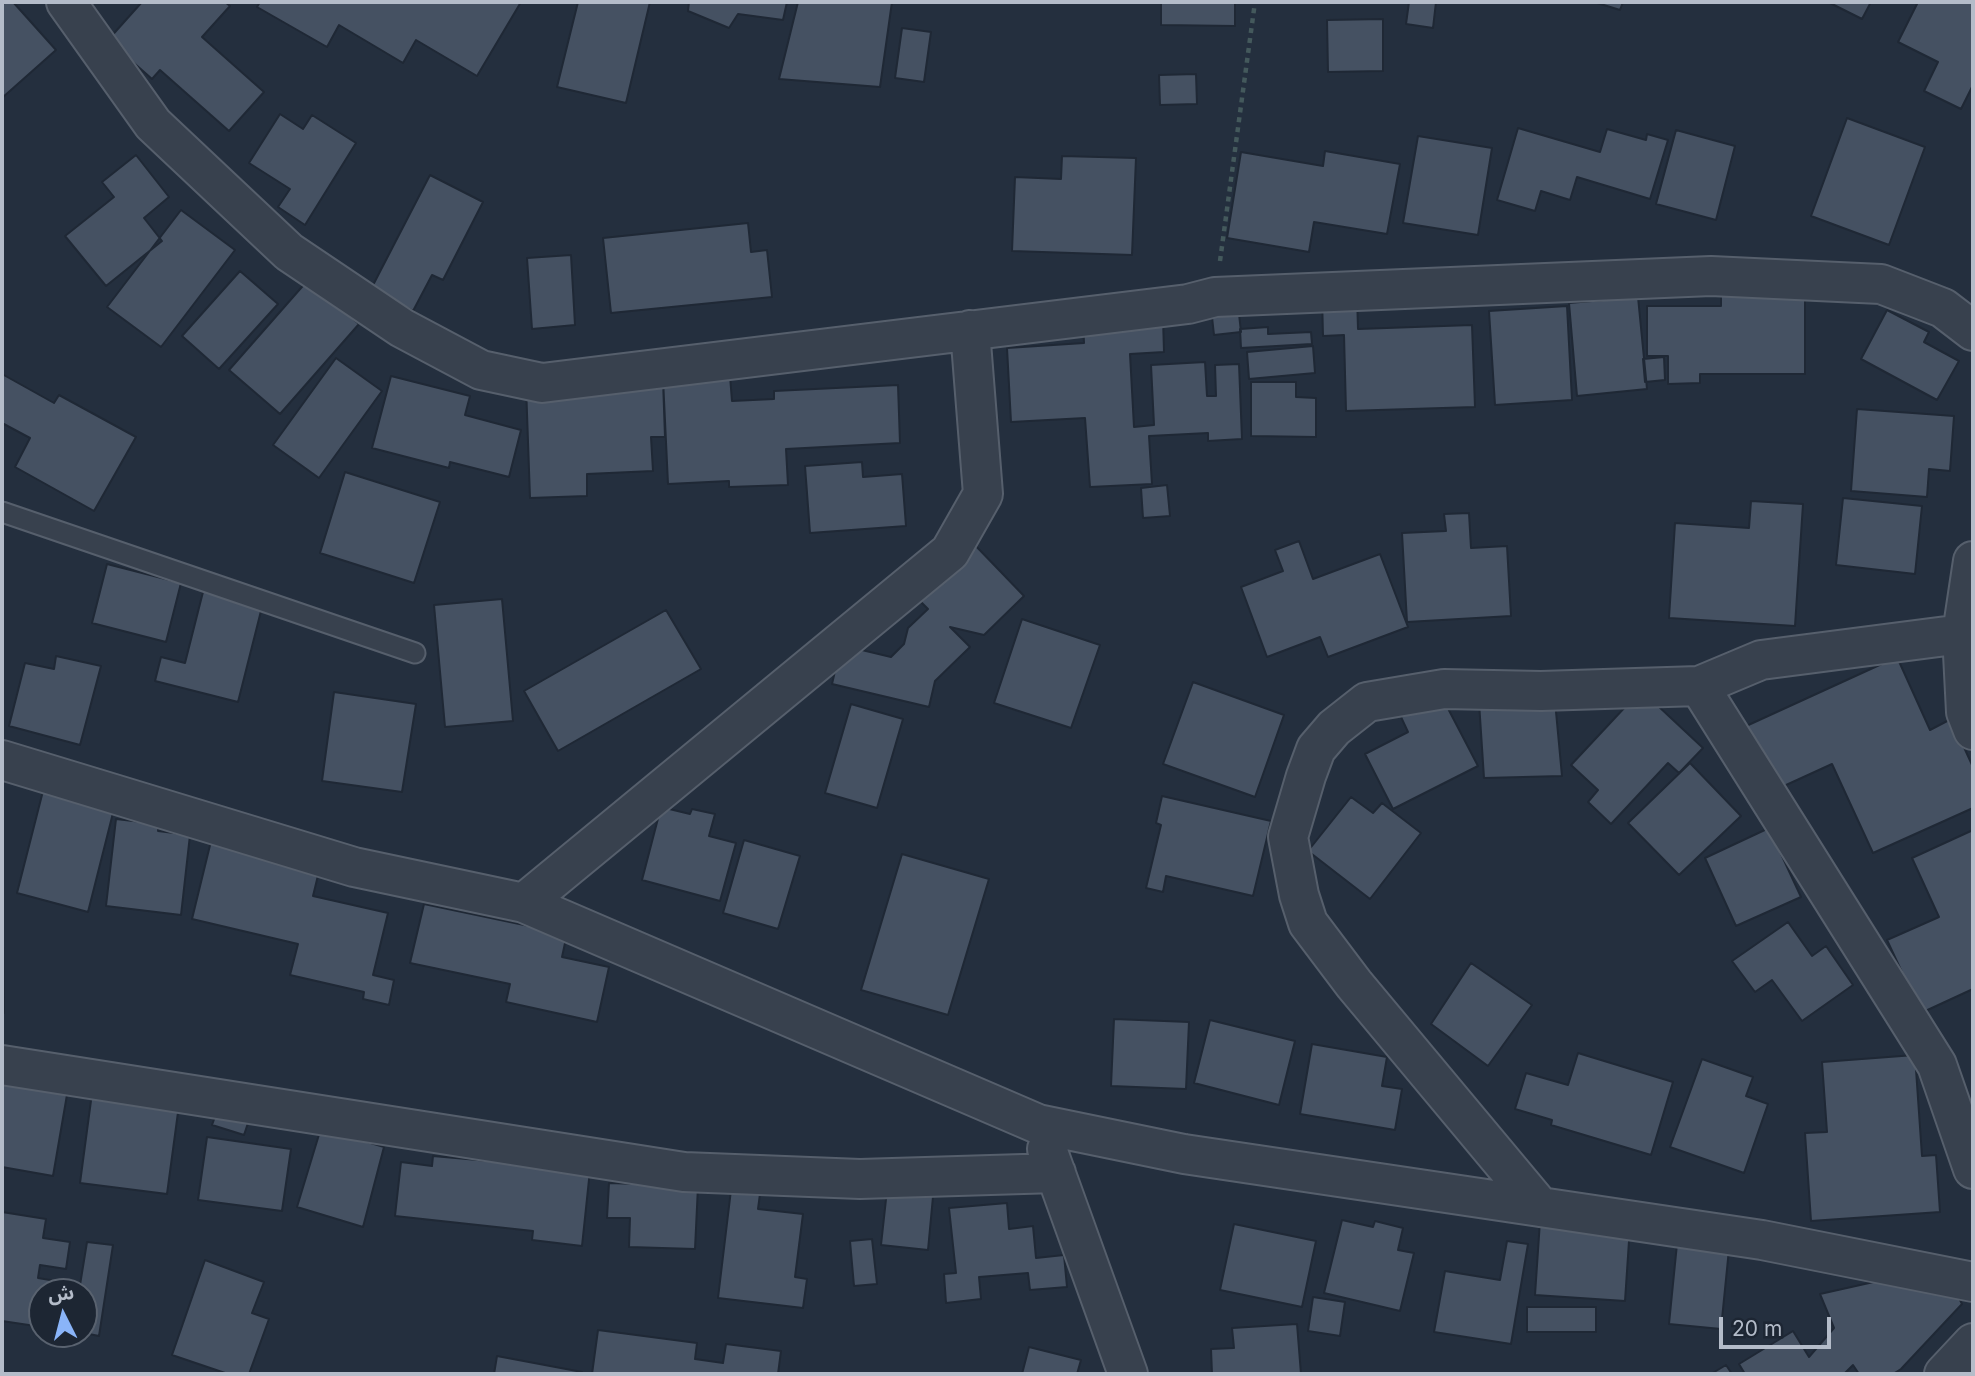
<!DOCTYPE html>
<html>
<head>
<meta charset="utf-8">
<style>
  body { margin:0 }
  #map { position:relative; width:1975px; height:1376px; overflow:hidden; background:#242f3e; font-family:Inter,"Noto Sans Arabic",sans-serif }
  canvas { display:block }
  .frame { position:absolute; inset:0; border:4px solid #b4bcc9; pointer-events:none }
  .north { position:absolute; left:28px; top:1278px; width:70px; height:70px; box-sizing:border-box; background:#1d2633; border:2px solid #59626f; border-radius:50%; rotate:354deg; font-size:19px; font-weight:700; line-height:28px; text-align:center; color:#b4bcc9 }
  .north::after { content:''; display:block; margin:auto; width:24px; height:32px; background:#8ab4f8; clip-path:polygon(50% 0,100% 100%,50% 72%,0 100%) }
  .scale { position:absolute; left:1719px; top:1317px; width:112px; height:32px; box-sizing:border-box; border:4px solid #b4bcc9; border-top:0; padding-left:9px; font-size:21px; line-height:24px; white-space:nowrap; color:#b4bcc9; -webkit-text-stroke:5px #1d2633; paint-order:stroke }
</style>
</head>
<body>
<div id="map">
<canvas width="1975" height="1376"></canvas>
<div class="frame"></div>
<div class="north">ش</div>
<div class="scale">20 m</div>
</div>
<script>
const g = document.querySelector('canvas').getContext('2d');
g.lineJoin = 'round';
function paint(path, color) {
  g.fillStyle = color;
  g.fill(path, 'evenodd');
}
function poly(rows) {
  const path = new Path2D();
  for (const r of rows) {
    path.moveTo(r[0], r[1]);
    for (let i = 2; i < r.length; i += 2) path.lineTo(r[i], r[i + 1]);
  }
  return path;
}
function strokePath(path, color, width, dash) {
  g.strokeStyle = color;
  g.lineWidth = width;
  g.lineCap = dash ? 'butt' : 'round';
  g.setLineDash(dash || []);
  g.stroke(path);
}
const building = poly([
  [5,2,13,2,56,50,2,98,2,5,5,2],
  [142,2,225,2,230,6,202,37,264,92,229,131,160,70,152,79,108,40,142,2],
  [260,2,521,2,477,76,416,40,403,63,339,25,327,47,257,7,260,2],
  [578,2,650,2,626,103,557,87,578,2],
  [689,2,787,2,783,20,738,14,729,28,688,11,689,2],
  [798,2,892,2,880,87,779,79,798,2],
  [1161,2,1235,2,1235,26,1161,25,1161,2],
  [1409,2,1436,2,1433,28,1406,24,1409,2],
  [1594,2,1623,2,1620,10,1594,2],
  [1828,2,1871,2,1862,19,1828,2],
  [1918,2,1973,2,1973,85,1961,109,1924,91,1938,62,1898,42,1918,2],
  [1383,19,1383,71,1328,72,1327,20,1383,19],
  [902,28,931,32,924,82,895,78,902,28],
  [1196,74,1197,104,1160,105,1159,75,1196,74],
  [280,114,303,129,312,115,356,143,305,225,278,207,290,189,249,163,280,114],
  [1847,118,1925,147,1889,245,1811,216,1847,118],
  [1518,128,1600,152,1607,129,1646,140,1647,134,1668,140,1650,199,1577,177,1570,200,1541,191,1535,211,1497,200,1518,128],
  [1676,130,1735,146,1716,220,1656,204,1676,130],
  [1418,136,1492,148,1478,235,1403,223,1418,136],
  [1325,151,1400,164,1387,234,1314,222,1309,252,1227,238,1241,152,1323,166,1325,151],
  [136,155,169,197,144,218,162,241,106,286,65,236,114,197,102,182,136,155],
  [1062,156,1136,158,1132,255,1012,251,1015,177,1061,179,1062,156],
  [430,175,483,202,443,280,432,275,413,311,371,289,430,175],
  [181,210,235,250,161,347,107,307,181,210],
  [748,223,751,252,767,250,772,297,611,313,603,238,748,223],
  [571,255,575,325,532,329,527,258,571,255],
  [240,271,278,304,219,369,182,336,240,271],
  [308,280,359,324,280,414,229,370,308,280],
  [1721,280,1805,280,1805,374,1700,374,1700,383,1668,384,1668,356,1647,356,1647,306,1721,306,1721,280],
  [1357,295,1358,329,1472,325,1475,407,1346,411,1344,335,1323,336,1322,297,1357,295],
  [1638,297,1647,389,1577,396,1569,303,1638,297],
  [1238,305,1241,332,1214,335,1211,308,1238,305],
  [1567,306,1572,400,1495,405,1489,311,1567,306],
  [1887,310,1929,332,1924,342,1959,361,1937,400,1861,359,1887,310],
  [1163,318,1164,352,1130,354,1134,427,1154,425,1151,365,1205,362,1207,396,1216,396,1215,365,1239,364,1242,439,1208,441,1208,433,1149,436,1152,484,1090,487,1085,418,1011,422,1007,348,1084,343,1083,322,1163,318],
  [1268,327,1268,334,1311,332,1312,344,1241,348,1240,329,1268,327],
  [1313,346,1315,373,1249,379,1247,352,1313,346],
  [1664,357,1665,380,1645,382,1643,359,1664,357],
  [336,358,382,391,319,478,273,445,336,358],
  [2,374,54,403,59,395,136,437,94,511,15,467,30,438,2,423,2,374],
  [391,376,470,396,465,415,521,430,509,477,450,462,449,468,372,448,391,376],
  [730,376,732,401,774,399,774,391,898,385,900,443,786,449,788,485,729,487,729,481,668,484,663,379,730,376],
  [663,380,665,437,651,437,653,471,587,474,587,496,530,498,526,385,663,380],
  [1251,382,1296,382,1296,397,1316,398,1316,437,1251,436,1251,382],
  [1857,409,1954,416,1950,471,1929,469,1927,497,1851,491,1857,409],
  [862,462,863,477,902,474,906,526,810,533,805,466,862,462],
  [345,472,440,502,414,583,320,553,345,472],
  [1167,485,1170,516,1143,518,1141,488,1167,485],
  [1843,498,1922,506,1915,574,1836,565,1843,498],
  [1751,501,1803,504,1795,626,1669,618,1675,523,1749,528,1751,501],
  [1469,513,1471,548,1507,546,1511,616,1407,622,1402,533,1446,531,1444,514,1469,513],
  [1299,541,1313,579,1380,554,1408,627,1328,657,1320,637,1267,657,1241,587,1283,571,1275,550,1299,541],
  [972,542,1024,596,984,635,950,627,970,647,935,681,929,707,832,684,841,645,891,657,904,644,908,628,928,609,915,596,972,542],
  [107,564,181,583,166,642,92,623,107,564],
  [204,588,263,603,238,702,155,681,161,657,185,663,204,588],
  [502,599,513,721,445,727,434,605,502,599],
  [666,610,701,669,558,751,524,691,666,610],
  [1022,619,1100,645,1071,728,994,703,1022,619],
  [56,656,101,666,80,745,9,726,25,663,54,669,56,656],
  [1897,657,1930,730,1951,719,1973,767,1973,808,1873,853,1832,764,1773,791,1744,727,1897,657],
  [1193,682,1284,715,1255,797,1163,764,1193,682],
  [1641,690,1703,748,1679,773,1668,763,1611,824,1588,802,1598,790,1571,765,1641,690],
  [334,692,416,704,402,792,322,781,334,692],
  [1442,697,1478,766,1393,809,1365,754,1408,732,1401,717,1442,697],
  [1555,701,1562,776,1484,778,1479,702,1555,701],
  [851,704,903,719,877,808,825,793,851,704],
  [1690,763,1741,816,1679,875,1628,823,1690,763],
  [43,791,114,809,88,912,17,893,43,791],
  [1162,796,1271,821,1253,896,1166,876,1163,892,1146,888,1161,825,1156,823,1162,796],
  [1351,797,1373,813,1382,803,1421,833,1370,899,1308,851,1351,797],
  [661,807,690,814,692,809,715,814,709,836,736,843,720,901,642,880,661,807],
  [116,819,159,824,158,831,190,835,181,915,106,906,116,819],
  [1769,828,1801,897,1736,926,1705,858,1769,828],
  [1973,830,1973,989,1921,1013,1887,940,1939,917,1912,858,1973,830],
  [213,833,322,859,313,896,388,913,373,975,394,980,389,1005,363,999,364,992,290,975,298,944,192,919,213,833],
  [744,840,800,856,778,929,723,913,744,840],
  [902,854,989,879,948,1015,861,990,902,854],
  [424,904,567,934,562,957,609,967,597,1022,506,1002,510,984,410,963,424,904],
  [1788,922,1812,956,1826,946,1853,985,1802,1021,1772,980,1755,992,1732,961,1788,922],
  [2,944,3,944,4,1013,2,1013,2,944],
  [1471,963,1532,1005,1488,1066,1431,1024,1471,963],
  [1114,1019,1189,1022,1186,1089,1111,1086,1114,1019],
  [1210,1020,1295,1041,1279,1105,1194,1083,1210,1020],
  [1312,1044,1387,1057,1382,1086,1402,1089,1395,1130,1300,1114,1312,1044],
  [1578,1053,1673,1082,1651,1155,1551,1125,1552,1120,1515,1109,1526,1073,1568,1085,1578,1053],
  [1915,1055,1922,1156,1936,1155,1940,1212,1811,1221,1805,1133,1827,1132,1822,1062,1915,1055],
  [1702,1059,1753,1077,1746,1096,1768,1104,1744,1173,1670,1147,1702,1059],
  [2,1084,68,1089,53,1176,2,1167,2,1084],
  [92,1093,179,1105,167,1194,80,1183,92,1093],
  [218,1108,250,1117,244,1135,212,1125,218,1108],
  [321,1128,384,1147,363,1227,297,1207,321,1128],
  [207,1137,291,1149,282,1211,198,1200,207,1137],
  [433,1156,590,1170,582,1246,532,1240,533,1231,395,1216,401,1162,432,1166,433,1156],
  [888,1181,934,1186,928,1250,881,1245,888,1181],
  [609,1183,698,1186,695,1249,629,1247,630,1218,607,1218,609,1183],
  [731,1190,760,1194,758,1209,803,1214,795,1277,807,1279,803,1308,718,1298,731,1190],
  [1007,1203,1009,1229,1033,1226,1036,1258,1064,1255,1067,1287,1030,1290,1028,1273,979,1277,981,1299,946,1303,944,1274,956,1273,949,1208,1007,1203],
  [2,1212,46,1219,43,1238,70,1242,66,1269,40,1265,38,1278,80,1285,87,1242,113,1245,99,1336,84,1333,84,1292,42,1292,42,1327,2,1321,2,1212],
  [1342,1220,1373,1227,1375,1221,1403,1228,1398,1250,1414,1253,1400,1311,1324,1293,1342,1220],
  [1540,1221,1630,1226,1625,1301,1535,1295,1540,1221],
  [1234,1224,1316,1241,1302,1307,1220,1290,1234,1224],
  [872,1239,877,1284,854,1286,850,1241,872,1239],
  [1507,1241,1528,1244,1511,1344,1434,1332,1445,1271,1500,1280,1507,1241],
  [1677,1244,1729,1249,1721,1329,1669,1324,1677,1244],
  [205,1260,264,1282,252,1313,269,1319,249,1374,228,1374,172,1355,205,1260],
  [1887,1279,1959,1298,1962,1304,1901,1369,1893,1374,1859,1374,1853,1365,1844,1374,1745,1374,1739,1364,1793,1331,1809,1357,1834,1328,1820,1294,1887,1279],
  [1313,1297,1345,1302,1340,1336,1308,1331,1313,1297],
  [1527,1307,1596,1307,1596,1332,1527,1332,1527,1307],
  [1297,1324,1301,1374,1212,1374,1211,1349,1234,1348,1232,1328,1297,1324],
  [598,1330,697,1343,695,1359,723,1363,726,1344,781,1351,778,1374,592,1374,598,1330],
  [1029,1347,1081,1360,1077,1374,1022,1374,1029,1347],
  [497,1356,582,1372,581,1374,494,1374,497,1356],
  [1726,1365,1732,1374,1711,1374,1726,1365]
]);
paint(building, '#455162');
strokePath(building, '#1f2835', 2);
const lane = poly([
  [2,512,415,653]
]);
const street = poly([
  [66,2,153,124,289,252,402,328,481,370,542,383,1188,304,1215,297,1711,276,1881,284,1943,308,1973,331],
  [1973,561,1962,634,1966,712,1973,730],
  [1962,634,1761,660,1699,686,1937,1065,1973,1169],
  [2,760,354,867,524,903,1038,1124,1184,1154,1762,1240,1973,1282],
  [524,903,950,552,983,494,970,330],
  [2,1065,684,1172,860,1179,1056,1173],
  [1047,1149,1128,1374],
  [1540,1207,1354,984,1308,923,1299,895,1288,837,1306,776,1316,749,1334,728,1367,702,1444,689,1541,691,1699,686],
  [1944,1374,1973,1343]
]);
strokePath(lane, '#565f6c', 23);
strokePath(street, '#565f6c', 42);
strokePath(poly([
  [1220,261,1255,2]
]), '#44595c', 4.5, [5, 5]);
strokePath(lane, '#38414e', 19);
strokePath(street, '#38414e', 38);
</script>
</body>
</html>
